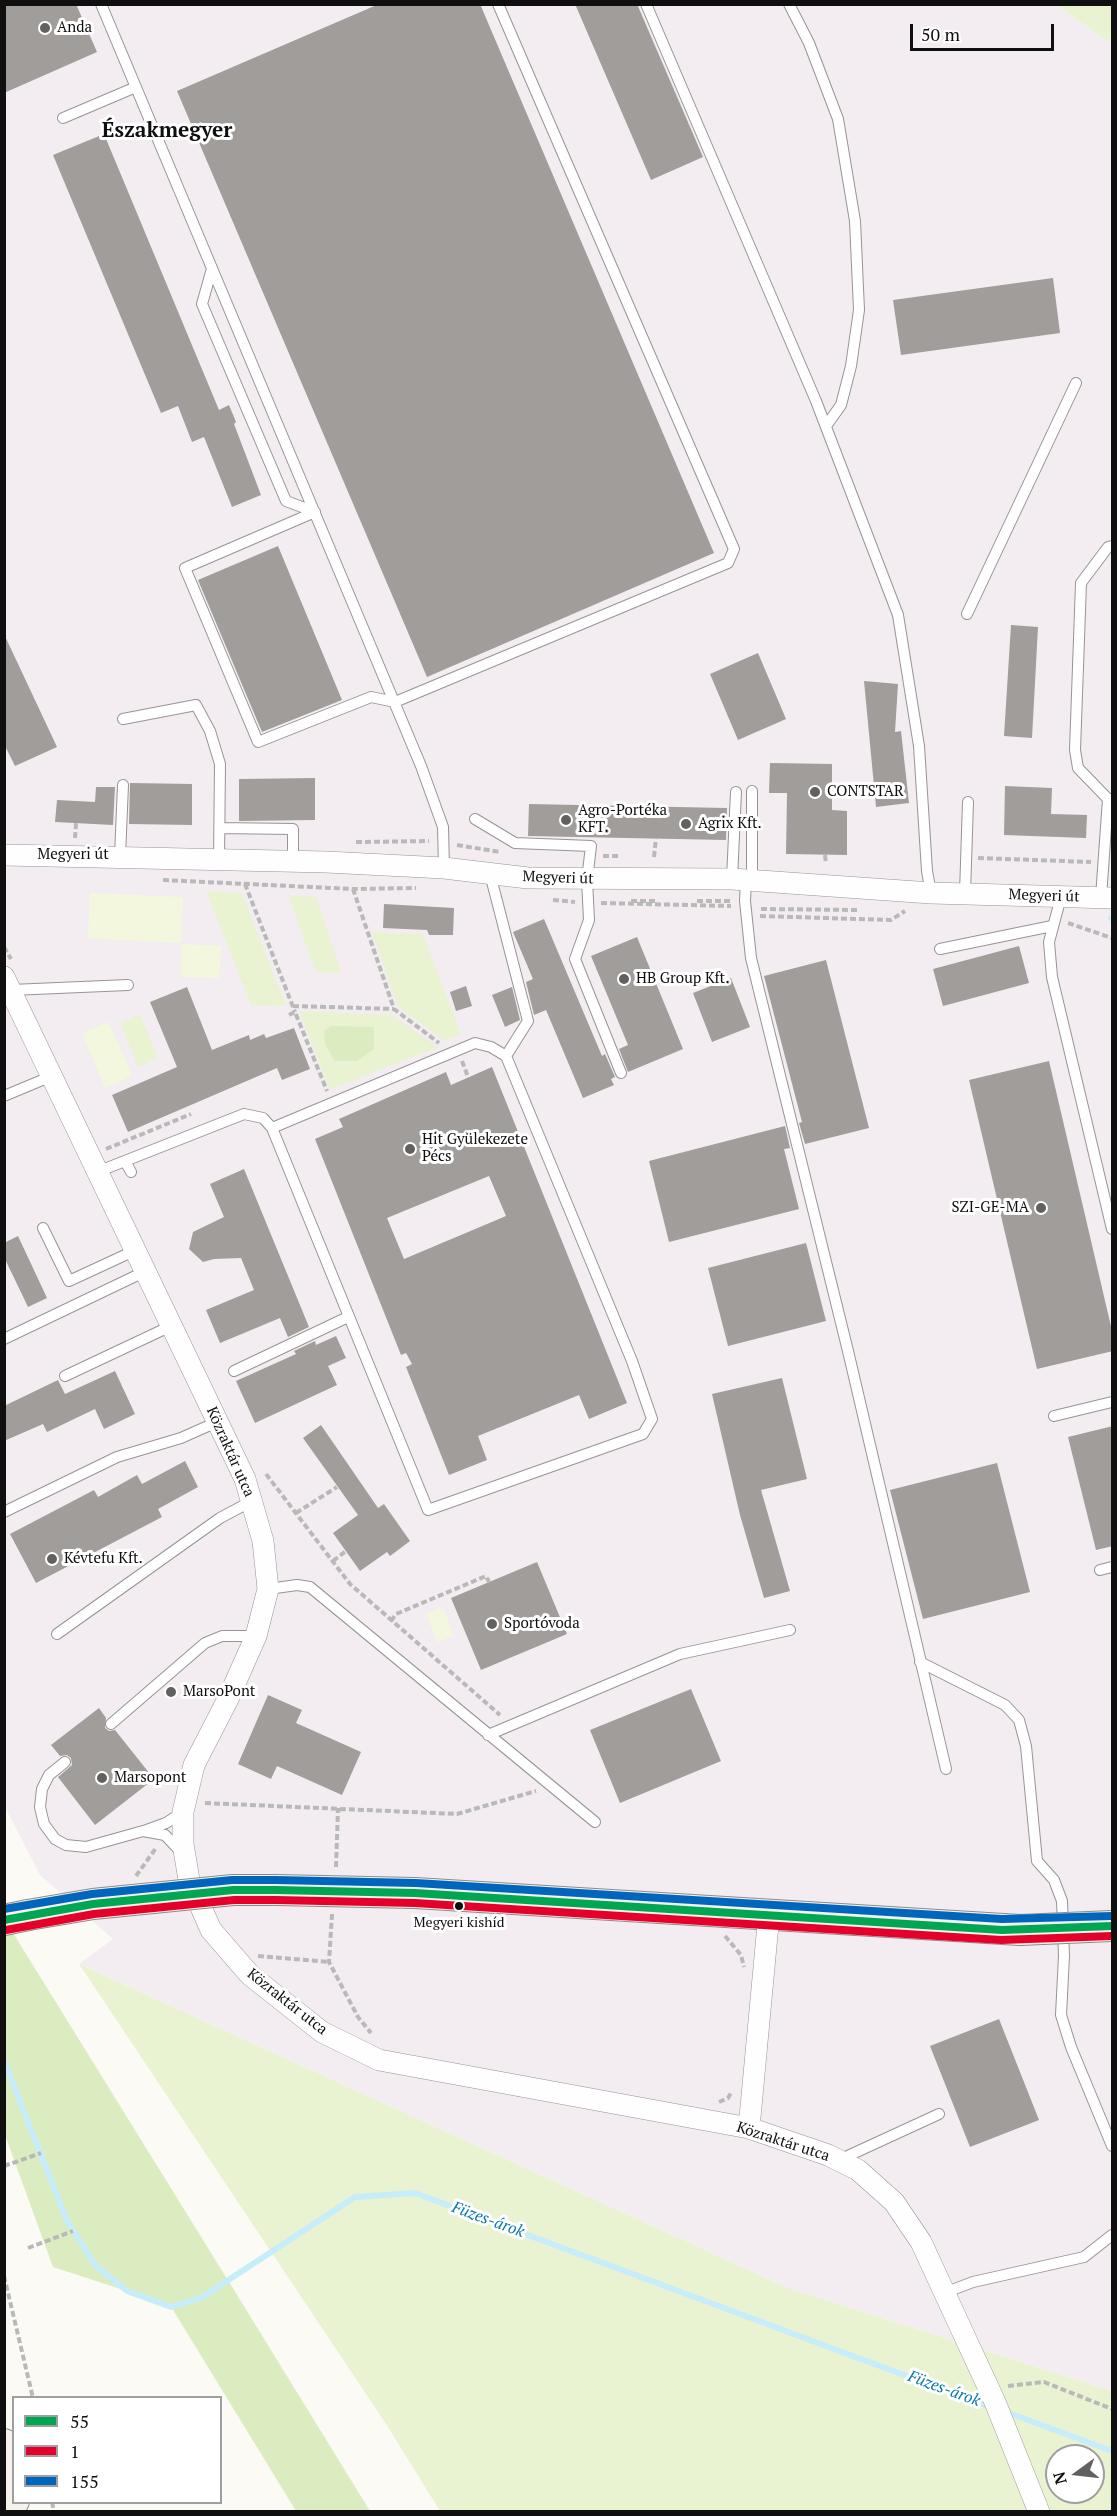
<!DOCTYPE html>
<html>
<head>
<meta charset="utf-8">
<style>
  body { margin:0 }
  #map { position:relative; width:1117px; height:2516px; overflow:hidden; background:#fcfaf5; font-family:"PT Serif",serif }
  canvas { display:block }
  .frame { position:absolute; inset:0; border:6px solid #0f0f0f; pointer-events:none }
  .legend { position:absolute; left:12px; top:2396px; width:210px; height:108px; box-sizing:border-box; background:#fff; border:2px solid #9f9f9f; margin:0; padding:8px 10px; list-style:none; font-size:18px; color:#0f0f0f }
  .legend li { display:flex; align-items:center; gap:12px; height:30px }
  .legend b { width:30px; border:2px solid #9f9f9f }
  .north { position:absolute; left:1045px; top:2444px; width:60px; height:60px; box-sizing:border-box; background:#fff; border:2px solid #9f9f9f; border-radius:50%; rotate:255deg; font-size:16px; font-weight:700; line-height:24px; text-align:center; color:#0f0f0f }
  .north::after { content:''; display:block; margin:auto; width:21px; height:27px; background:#626160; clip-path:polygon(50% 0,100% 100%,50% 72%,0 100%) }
  .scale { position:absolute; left:910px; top:24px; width:144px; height:27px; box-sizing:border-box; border:3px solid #0f0f0f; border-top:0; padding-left:8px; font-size:18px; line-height:21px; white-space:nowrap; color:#0f0f0f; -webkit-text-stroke:4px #fff; paint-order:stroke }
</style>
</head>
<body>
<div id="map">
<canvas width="1117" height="2516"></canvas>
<div class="frame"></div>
<ul class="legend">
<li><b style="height:8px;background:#00a651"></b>55</li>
<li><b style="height:8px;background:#e4002b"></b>1</li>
<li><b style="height:8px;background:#0065bd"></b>155</li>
</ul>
<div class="north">N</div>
<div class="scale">50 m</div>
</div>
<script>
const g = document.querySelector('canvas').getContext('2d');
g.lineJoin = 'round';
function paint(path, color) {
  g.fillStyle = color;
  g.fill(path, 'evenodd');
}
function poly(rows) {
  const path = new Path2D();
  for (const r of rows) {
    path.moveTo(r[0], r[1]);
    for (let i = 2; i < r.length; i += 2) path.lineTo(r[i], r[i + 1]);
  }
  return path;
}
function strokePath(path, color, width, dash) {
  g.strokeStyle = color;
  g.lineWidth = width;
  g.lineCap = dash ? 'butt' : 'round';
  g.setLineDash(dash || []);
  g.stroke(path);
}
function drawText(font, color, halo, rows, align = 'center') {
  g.font = font + ' "PT Serif",serif';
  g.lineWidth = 6;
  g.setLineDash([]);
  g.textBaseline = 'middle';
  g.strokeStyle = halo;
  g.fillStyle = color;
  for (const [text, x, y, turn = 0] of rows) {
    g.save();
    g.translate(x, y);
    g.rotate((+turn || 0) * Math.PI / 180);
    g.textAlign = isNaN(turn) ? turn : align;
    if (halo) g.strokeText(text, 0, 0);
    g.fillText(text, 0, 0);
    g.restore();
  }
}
paint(poly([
  [5,5,1056,5,1112,44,1112,2391,788,2288,79,1964,113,1939,40,1875,5,1807]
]), '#f3edf2');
paint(poly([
  [1056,5,1112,5,1112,44],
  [206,891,242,893,286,1006,251,1005],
  [288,895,316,897,342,973,316,972],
  [372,932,423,934,461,1034,444,1041,398,1006],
  [299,1011,391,1015,438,1047,330,1090],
  [140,1014,158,1058,138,1067,120,1023],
  [79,1964,788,2288,1112,2391,1112,2511,440,2511,386,2424],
  [1057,2456,1093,2456,1093,2492,1057,2492]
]), '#e9f3d2');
paint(poly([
  [331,1026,374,1027,374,1049,357,1061,335,1061,325,1045,324,1031],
  [10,1928,242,2303,370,2511,296,2511,170,2305,53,2267,5,2135,4,1931]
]), '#daecc0');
paint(poly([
  [90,893,183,897,181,943,88,938],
  [182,944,221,946,219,978,181,977],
  [109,1022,132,1076,105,1088,82,1033],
  [443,1607,454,1636,437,1642,426,1613]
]), '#f2f7dd');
strokePath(poly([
  [1111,918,1112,918],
  [4,2061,67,2221,96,2266,127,2291,171,2307,201,2298,355,2197,415,2193,990,2407],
  [1006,2412,1112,2451]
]), '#c7edfa', 6);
paint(poly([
  [4,4,76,4,97,52,4,93],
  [379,4,480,4,714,553,427,677,177,91],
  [575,4,637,4,703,157,651,180],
  [104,134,219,410,229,405,236,422,234,424,261,495,232,507,204,437,192,442,178,406,161,413,53,155],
  [1053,278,1060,333,901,355,893,300],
  [278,546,342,700,262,732,198,580],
  [1011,625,1038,627,1032,738,1004,736],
  [4,634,57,747,15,766,4,744],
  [758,653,786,719,738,740,710,674],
  [864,681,898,684,895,732,901,731,909,803,876,807],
  [770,763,832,764,832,810,847,811,847,855,786,854,787,793,769,793],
  [315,778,315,820,239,821,239,779],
  [130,783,192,784,192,825,129,824],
  [1005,786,1052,788,1051,814,1087,815,1086,838,1004,835],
  [96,787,115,787,113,825,55,822,57,800,95,802],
  [529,804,727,808,726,840,528,836],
  [384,904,454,908,453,935,429,935,427,930,383,928],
  [544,919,602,1056,605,1054,615,1077,611,1079,614,1085,583,1098,546,1010,534,1015,526,982,533,979,513,932],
  [637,937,683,1049,628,1072,619,1049,628,1045,591,956],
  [1019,946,1029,983,943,1006,933,969],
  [826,960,869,1128,805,1144,799,1123,802,1122,764,976],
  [731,978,750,1027,712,1042,693,993],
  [466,986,472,1006,456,1011,450,992],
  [187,987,212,1050,249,1035,250,1040,264,1034,266,1038,294,1028,310,1069,282,1080,277,1068,128,1132,112,1095,177,1067,150,1002],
  [512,987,520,1020,505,1027,492,995],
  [1049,1061,1113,1335,1113,1351,1037,1369,969,1080],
  [492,1067,627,1403,589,1419,579,1395,478,1436,487,1460,449,1475,406,1367,412,1364,406,1353,401,1355,315,1139,343,1127,339,1119,446,1072,451,1085],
  [489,1176,506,1216,404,1259,387,1218],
  [785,1126,790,1148,784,1149,799,1209,669,1242,649,1161],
  [244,1169,309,1327,288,1337,280,1318,220,1343,206,1310,254,1290,241,1258,214,1259,203,1262,189,1249,193,1232,224,1217,210,1184],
  [18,1236,47,1298,28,1307,4,1257,4,1243],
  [806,1243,826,1321,728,1346,708,1268],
  [336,1336,346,1358,328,1366,337,1385,255,1423,236,1381,296,1354,294,1351,315,1341,316,1345],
  [115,1371,135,1414,104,1429,95,1409,47,1432,43,1424,4,1441,4,1406,58,1380,65,1394],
  [782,1378,807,1479,761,1490,790,1591,764,1598,740,1515,712,1394],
  [321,1425,378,1508,384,1504,410,1541,390,1556,387,1552,360,1571,333,1533,358,1515,303,1438],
  [1113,1426,1113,1546,1096,1550,1068,1437],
  [185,1461,198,1487,158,1509,162,1517,36,1583,10,1534,94,1490,98,1497,137,1475,142,1484],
  [997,1463,1030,1592,923,1619,890,1490],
  [537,1562,567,1634,481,1670,451,1598],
  [691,1689,721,1761,620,1803,590,1730],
  [268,1695,302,1710,296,1723,361,1752,342,1795,277,1766,271,1779,238,1764],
  [99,1708,106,1718,105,1728,109,1731,115,1730,154,1779,95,1825,58,1777,72,1765,71,1758,67,1755,60,1756,51,1745],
  [999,2019,1039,2120,970,2147,930,2046]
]), '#a09d9a');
const lane = poly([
  [101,4,421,766,443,827,444,868],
  [646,4,816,401,898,615,919,746,927,871,931,893],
  [789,4,809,43,838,119,855,221,859,310,851,366,841,405,826,426],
  [63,118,136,87],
  [211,272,202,304,286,501,315,512],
  [315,512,185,568,258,742,371,697,395,702,728,563,734,549,498,4],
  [1112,546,1108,547,1081,583,1075,750,1078,768,1108,799,1112,799],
  [967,614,1076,383],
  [123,719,196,705,210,731,220,764,219,860],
  [475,819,515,843,591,846,587,880,589,920,575,959,621,1073],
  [220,828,293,829,293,861],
  [120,856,123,785],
  [490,874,528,1021,506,1056],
  [732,879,736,792],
  [746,880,745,901,751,958,848,1351,946,1769],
  [752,881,752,791],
  [965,893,968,802],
  [1061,897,1049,942,1052,977,1112,1229],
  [1101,897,1108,799],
  [940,949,1052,926],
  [11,990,128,985],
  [4,1096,52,1076],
  [125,1161,131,1172],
  [97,1172,244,1114,263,1118,272,1128,428,1510,643,1434,652,1419,632,1361,506,1056,491,1047,475,1043,272,1128],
  [43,1228,69,1281,136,1250],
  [4,1339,146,1271],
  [234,1371,348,1317],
  [65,1376,171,1326],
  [1054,1416,1112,1402],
  [4,1512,117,1457,181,1438,217,1422],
  [1100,1570,1112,1567],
  [268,1589,297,1585,310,1587,595,1822],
  [57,1634,220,1518,252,1501],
  [920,1662,1005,1705,1019,1720,1026,1746,1037,1861,1054,1880,1062,1901,1064,1956,1061,2015,1071,2047,1112,2146],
  [111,1724,205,1643,222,1636,256,1636],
  [488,1735,680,1654,790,1630],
  [65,1762,49,1775,42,1789,40,1807,44,1824,55,1839,66,1845,86,1847,143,1831,165,1835,183,1854],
  [144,1831,166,1823,183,1812],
  [839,2160,939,2114],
  [944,2293,973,2282,1084,2257,1112,2235]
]);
const street = poly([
  [4,855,326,862,444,868,528,878,732,879,931,893,1112,898],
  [4,977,245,1479,263,1541,268,1589,256,1636,228,1699,194,1765,183,1812,183,1844,189,1880,211,1930,250,1975,322,2032,379,2060,749,2128,828,2155,858,2170,894,2202,921,2242,995,2402,1039,2512],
  [749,2128,769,1914]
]);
const secondary = poly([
  [276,1890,415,1893,1020,1930],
  [4,1920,28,1915],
  [4,2444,14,2501]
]);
strokePath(lane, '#969593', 12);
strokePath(street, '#969593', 22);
strokePath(secondary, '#8c8b89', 32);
strokePath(poly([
  [75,838,76,823],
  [356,842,429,841],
  [457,845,500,852],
  [825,855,826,864],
  [603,856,620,856],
  [654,857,656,838],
  [978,858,1091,862],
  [163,880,353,889,416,888],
  [245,884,295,1012],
  [353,889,394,1009,439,1043],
  [553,900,575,902],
  [631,901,656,901],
  [697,901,731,901],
  [601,903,731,906],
  [761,909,858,910],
  [760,916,891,920,905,911],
  [1068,923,1112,938],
  [4,947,11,959],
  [293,1006,394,1009],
  [289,1015,295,1012,327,1091],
  [462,1061,468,1077],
  [106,1149,191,1114],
  [266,1474,350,1584,500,1715],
  [296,1513,337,1487],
  [333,1561,346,1551],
  [391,1621,396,1614,486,1576,489,1582],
  [205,1803,457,1814,536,1791],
  [336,1867,338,1808],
  [136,1876,156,1848],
  [332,1914,329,1962,358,2017,371,2033],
  [725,1936,741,1955,744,1967],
  [258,1956,329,1962],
  [719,2102,728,2098,731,2093],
  [4,2166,41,2153],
  [28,2248,73,2231],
  [4,2276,33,2398],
  [1008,2386,1044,2382,1112,2409],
  [52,2502,54,2512]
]), '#b9b9b8', 4, [6, 3]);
strokePath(lane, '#fffefe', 10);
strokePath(street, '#fffefe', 21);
strokePath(secondary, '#f5f3eb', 30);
const secondaryBridge = poly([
  [28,1915,93,1904,233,1890,276,1890],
  [1020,1930,1112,1926]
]);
strokePath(secondaryBridge, '#8c8b89', 32, []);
strokePath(secondaryBridge, '#f5f3eb', 30);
strokePath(poly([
  [4,1920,93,1904,233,1890,276,1890,415,1893,1002,1930,1112,1926]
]), '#00a651', 8);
strokePath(poly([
  [6,1930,94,1914,234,1900,276,1900,415,1903,1001,1940,1112,1936]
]), '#e4002b', 8);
strokePath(poly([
  [4,1909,92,1894,232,1880,276,1880,416,1883,1002,1919,1112,1916]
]), '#0065bd', 8);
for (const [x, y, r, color] of [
  [45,28,6,"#626160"],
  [815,792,6,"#626160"],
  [566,820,6,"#626160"],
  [686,824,6,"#626160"],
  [624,979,6,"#626160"],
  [410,1149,6,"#626160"],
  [1041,1208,6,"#626160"],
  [52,1559,6,"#626160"],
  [492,1624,6,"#626160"],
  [171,1692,6,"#626160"],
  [102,1778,6,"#626160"],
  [459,1906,5,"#0f0f0f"]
]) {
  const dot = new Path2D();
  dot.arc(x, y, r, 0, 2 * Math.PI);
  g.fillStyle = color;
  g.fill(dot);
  strokePath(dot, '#fff', 2);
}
drawText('14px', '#0f0f0f', '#fff', [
  ["Megyeri kishíd",459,1923]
]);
drawText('15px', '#0f0f0f', '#fff', [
  ["Anda",57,28],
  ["CONTSTAR",827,792],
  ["Agro-Portéka",578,811],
  ["KFT.",578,828],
  ["Agrix Kft.",698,824],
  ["HB Group Kft.",636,979],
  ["Hit Gyülekezete",422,1140],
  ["Pécs",422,1157],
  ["SZI-GE-MA",1029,1208,"right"],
  ["Kévtefu Kft.",64,1559],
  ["Sportóvoda",504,1624],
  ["MarsoPont",183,1692],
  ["Marsopont",114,1778]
], 'left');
drawText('15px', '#0f0f0f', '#fff', [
  ["Megyeri út",73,855],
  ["Megyeri út",558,878,2],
  ["Megyeri út",1044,896,2],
  ["Közraktár utca",230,1452,66],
  ["Közraktár utca",287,2002,38],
  ["Közraktár utca",783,2142,18]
]);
drawText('italic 16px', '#0a77af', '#fff', [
  ["Füzes-árok",488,2220,20],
  ["Füzes-árok",944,2389,20]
]);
drawText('bold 21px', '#0f0f0f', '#fff', [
  ["Északmegyer",167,131]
]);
</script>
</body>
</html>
